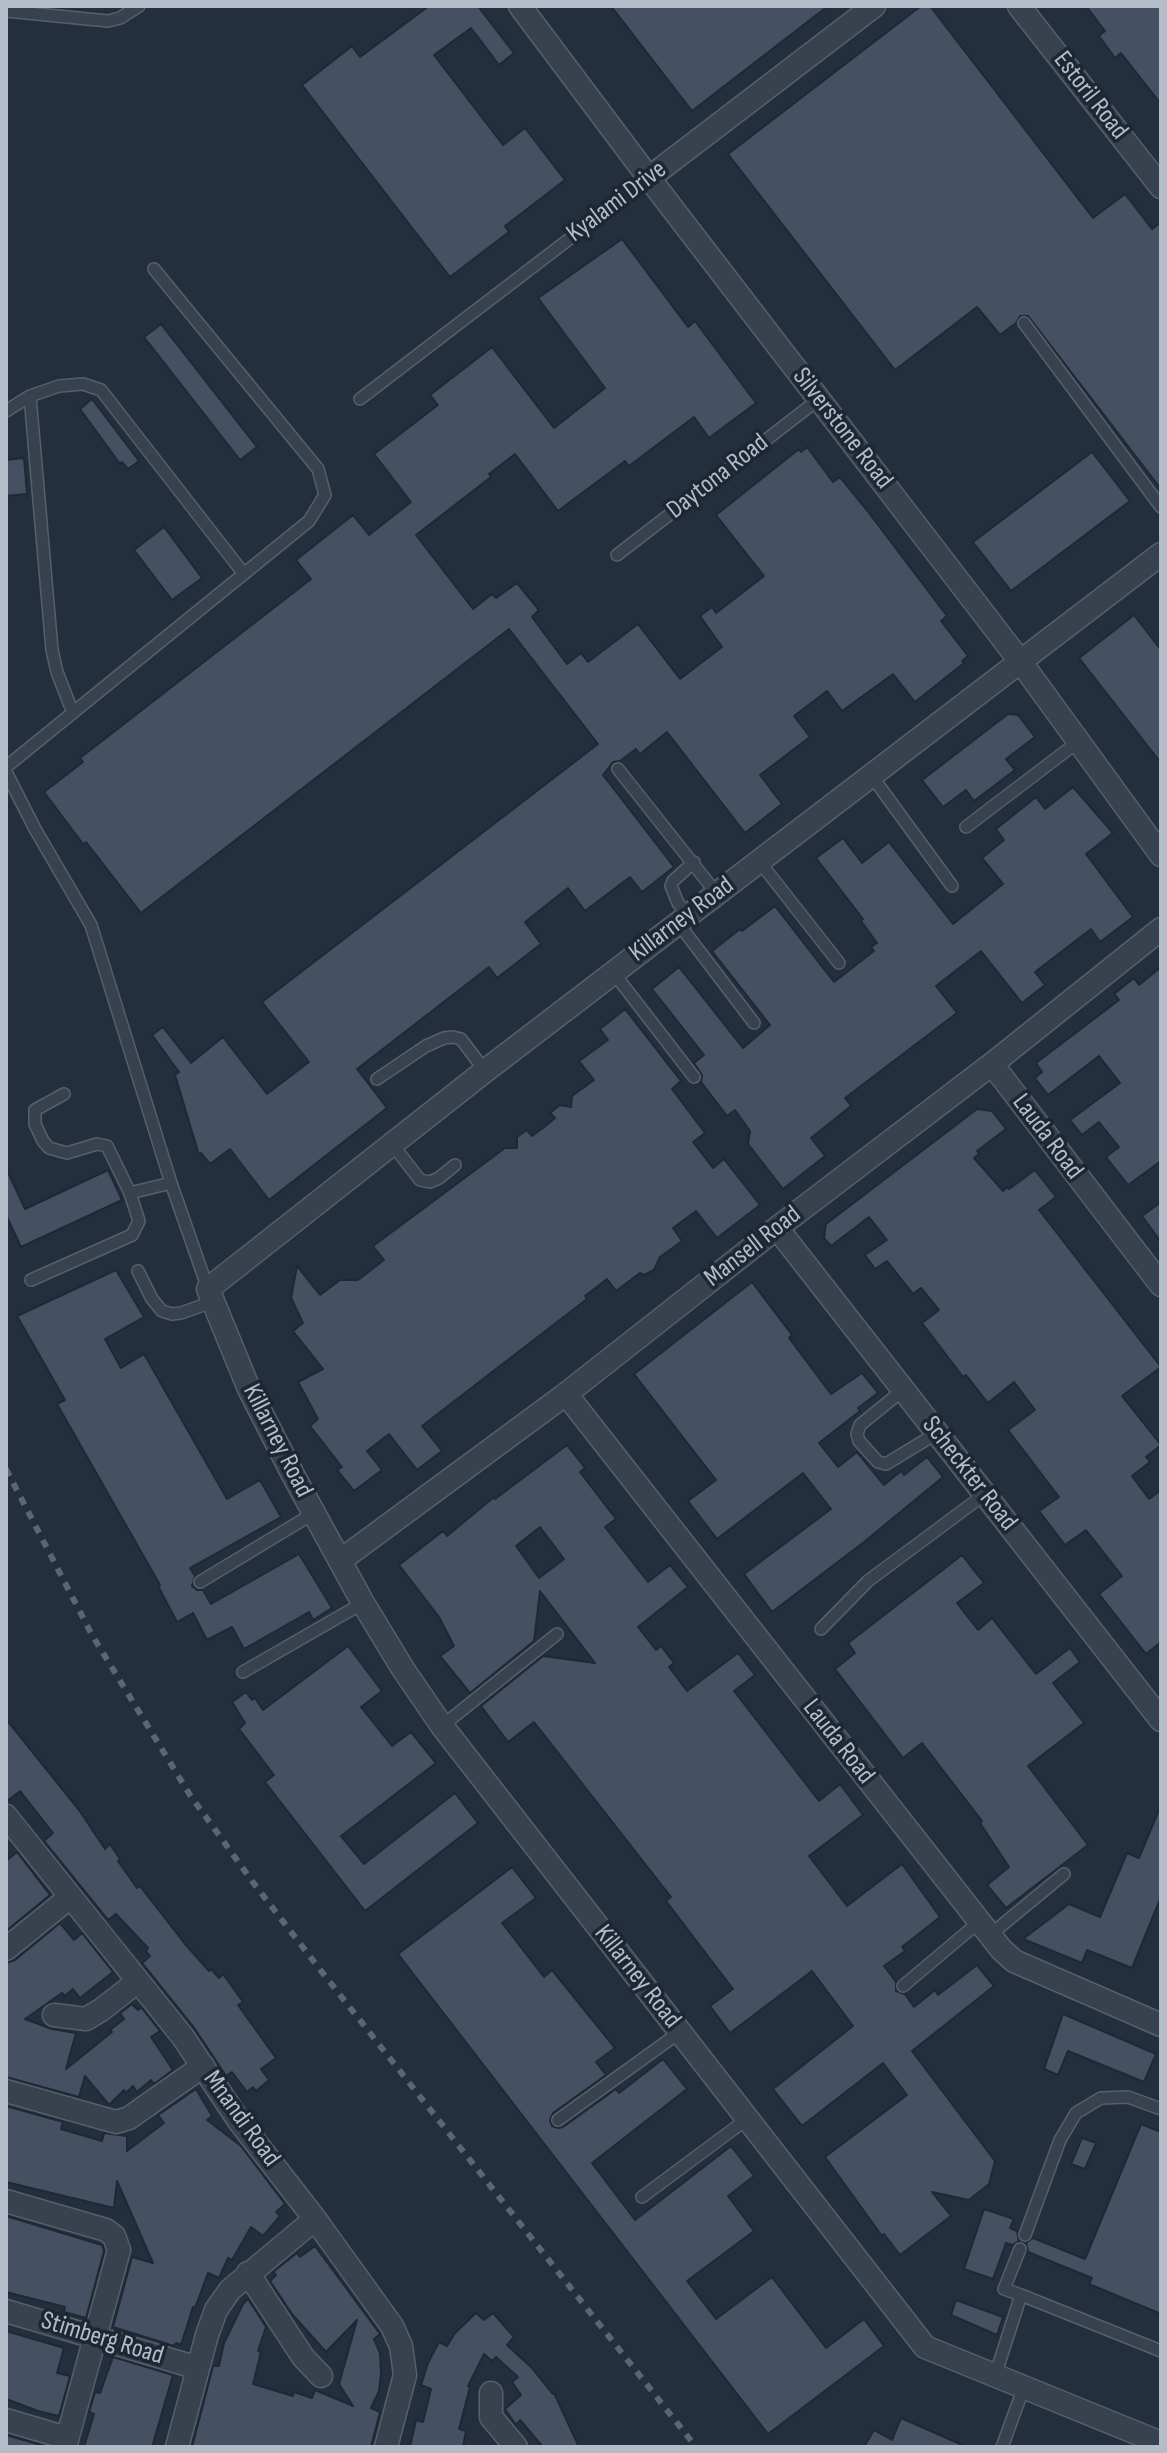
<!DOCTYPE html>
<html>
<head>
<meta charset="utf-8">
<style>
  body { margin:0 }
  #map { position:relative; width:1167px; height:2453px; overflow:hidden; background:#242f3e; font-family:"Sofia Sans Condensed",sans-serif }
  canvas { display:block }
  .frame { position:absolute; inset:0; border:8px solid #b4bcc9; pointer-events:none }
</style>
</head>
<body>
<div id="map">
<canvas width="1167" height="2453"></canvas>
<div class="frame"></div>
</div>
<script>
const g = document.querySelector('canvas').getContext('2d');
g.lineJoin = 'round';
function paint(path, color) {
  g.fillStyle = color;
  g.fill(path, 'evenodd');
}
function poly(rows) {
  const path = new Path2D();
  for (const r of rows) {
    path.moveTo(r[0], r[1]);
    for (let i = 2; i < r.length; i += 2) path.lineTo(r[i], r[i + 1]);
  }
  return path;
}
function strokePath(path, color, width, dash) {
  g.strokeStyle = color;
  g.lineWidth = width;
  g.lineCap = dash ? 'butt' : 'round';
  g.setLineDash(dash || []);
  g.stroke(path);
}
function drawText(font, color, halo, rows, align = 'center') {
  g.font = font + ' "Sofia Sans Condensed",sans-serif';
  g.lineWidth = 7;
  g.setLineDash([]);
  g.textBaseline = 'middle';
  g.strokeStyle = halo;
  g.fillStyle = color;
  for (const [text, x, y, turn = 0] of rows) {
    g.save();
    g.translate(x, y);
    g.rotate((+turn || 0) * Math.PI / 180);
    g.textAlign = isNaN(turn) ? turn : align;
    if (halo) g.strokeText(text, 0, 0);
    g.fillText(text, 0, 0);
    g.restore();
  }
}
const building = poly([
  [429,6,478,6,483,13,514,53,499,65,471,28,434,55,503,145,525,128,565,180,505,226,509,232,450,277,302,85,352,46,360,57,429,6],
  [611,6,828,6,692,111,611,6],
  [921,6,930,6,1093,218,1125,194,1152,229,1161,222,1161,489,1028,316,1020,316,1016,323,1000,335,977,307,895,370,728,154,921,6],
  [1086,6,1161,6,1161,104,1121,53,1115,58,1099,36,1105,31,1086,6],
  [622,239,688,327,695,321,756,403,709,438,694,417,629,466,625,461,558,511,515,454,489,474,491,477,416,535,473,609,492,594,496,598,517,583,539,610,532,617,567,664,581,653,588,662,638,624,680,679,722,647,700,616,712,607,716,613,764,576,716,515,799,449,801,452,807,447,833,482,840,477,866,509,947,616,941,621,968,656,962,661,964,663,915,702,893,674,842,711,827,691,794,716,810,737,760,775,782,804,745,833,667,732,640,754,636,749,620,761,613,762,603,775,674,867,642,892,630,877,585,911,568,888,525,922,541,944,497,978,489,967,357,1069,387,1108,269,1200,230,1149,210,1164,201,1153,199,1155,175,1075,179,1072,152,1035,163,1027,191,1063,223,1037,267,1094,309,1062,262,1002,598,744,509,629,141,913,86,842,83,844,44,792,83,762,80,758,311,579,296,560,353,515,369,535,411,502,374,454,438,405,430,395,492,347,554,428,605,388,538,298,622,239],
  [161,324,257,447,240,460,144,337,161,324],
  [92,399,139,461,128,469,122,462,120,464,80,409,92,399],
  [1092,452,1130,501,1011,591,973,542,1092,452],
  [24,458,27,494,6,496,6,460,24,458],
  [164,527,202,578,172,600,134,550,164,527],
  [1134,615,1161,650,1161,763,1079,658,1134,615],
  [1008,714,1018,715,1035,737,1006,759,1015,770,974,801,966,790,943,807,922,780,1008,714],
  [1073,787,1113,833,1086,854,1133,917,1100,942,1091,929,1035,972,1045,985,1022,1003,981,951,936,986,957,1013,845,1098,851,1106,811,1138,825,1156,783,1189,748,1144,750,1131,735,1110,727,1116,701,1082,702,1075,694,1063,704,1055,652,989,679,967,743,1048,770,1025,712,951,740,929,742,931,775,906,834,982,874,951,871,947,877,943,861,921,863,919,816,858,843,838,862,863,889,842,953,924,1003,884,982,858,1004,840,996,829,1036,797,1045,809,1073,787],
  [1161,967,1161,1161,1128,1185,1106,1157,1119,1147,1099,1122,1082,1135,1070,1120,1120,1083,1099,1056,1048,1095,1035,1078,1042,1072,1036,1063,1119,1000,1114,994,1134,978,1139,985,1161,967],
  [625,1009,681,1081,672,1089,705,1133,693,1142,713,1168,724,1159,760,1205,717,1238,696,1211,673,1228,682,1241,660,1257,654,1270,644,1275,640,1273,616,1291,607,1279,585,1296,587,1299,422,1426,442,1451,417,1470,389,1434,367,1451,382,1470,354,1491,337,1470,342,1467,310,1426,318,1419,298,1382,323,1369,293,1331,303,1323,291,1298,297,1266,320,1295,340,1280,358,1280,384,1260,373,1246,505,1148,517,1148,517,1137,527,1130,532,1136,543,1128,555,1118,550,1113,560,1105,571,1107,572,1096,594,1080,579,1061,608,1040,600,1029,625,1009],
  [977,1109,992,1111,1006,1129,977,1151,979,1154,974,1158,1003,1191,1007,1187,1009,1189,1035,1170,1056,1197,1039,1210,1161,1367,1122,1396,1161,1445,1146,1457,1150,1462,1132,1476,1149,1499,1161,1490,1161,1642,1146,1654,1099,1594,1122,1576,1086,1530,1065,1545,1039,1511,1059,1497,1008,1430,1035,1410,1014,1382,988,1403,966,1375,963,1377,922,1323,939,1310,921,1288,913,1294,887,1261,875,1269,865,1255,887,1240,869,1217,831,1246,824,1238,826,1224,977,1109],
  [6,1168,25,1209,108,1170,122,1200,21,1247,6,1215,6,1168],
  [1161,1202,1161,1242,1142,1216,1161,1202],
  [116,1270,144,1317,105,1339,121,1368,144,1354,227,1499,260,1480,281,1517,190,1568,195,1576,192,1586,197,1590,203,1590,211,1604,299,1554,332,1608,313,1620,309,1612,244,1649,232,1627,207,1640,193,1613,177,1622,158,1586,160,1585,57,1404,65,1400,17,1316,116,1270],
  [752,1282,792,1335,789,1338,831,1394,862,1373,878,1393,858,1408,860,1411,819,1443,838,1467,857,1452,884,1485,901,1471,904,1475,927,1457,943,1477,864,1542,772,1612,744,1574,831,1509,803,1473,717,1539,688,1501,716,1480,634,1374,752,1282],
  [567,1445,585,1468,580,1472,616,1519,605,1527,648,1582,670,1565,688,1587,638,1627,656,1650,661,1646,674,1663,669,1667,687,1691,738,1653,755,1675,734,1691,819,1801,840,1784,863,1815,809,1856,847,1906,902,1864,940,1917,902,1947,905,1951,884,1966,896,1982,896,1991,905,1994,914,2007,935,1990,938,1995,977,1965,994,1986,912,2051,995,2161,989,2184,969,2200,932,2192,951,2216,900,2255,884,2234,882,2236,825,2157,907,2095,883,2063,802,2126,773,2089,853,2026,812,1971,730,2033,710,2006,733,1989,666,1901,671,1897,534,1722,508,1742,481,1706,543,1656,595,1663,540,1591,534,1641,470,1693,440,1656,454,1646,439,1617,399,1565,443,1531,447,1536,494,1497,495,1499,567,1445],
  [540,1527,564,1559,539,1578,516,1546,540,1527],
  [962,1555,984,1583,957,1603,978,1630,992,1618,1036,1674,1070,1648,1080,1662,1053,1683,1084,1723,1028,1766,1088,1845,1006,1908,987,1885,1009,1867,980,1823,982,1821,922,1743,903,1758,835,1669,855,1653,848,1643,962,1555],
  [348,1646,382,1691,361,1707,392,1746,411,1732,436,1763,341,1836,364,1864,455,1793,478,1823,365,1911,265,1782,274,1775,239,1729,245,1723,232,1702,246,1692,252,1700,255,1698,263,1710,348,1646],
  [6,1719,79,1810,105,1849,110,1844,120,1859,118,1861,137,1888,140,1886,185,1944,209,1971,211,1969,219,1978,223,1974,243,2002,238,2005,276,2058,261,2069,269,2080,256,2091,253,2087,247,2092,232,2072,226,2076,195,2029,142,1963,150,1956,146,1951,148,1948,116,1914,108,1920,44,1841,53,1833,20,1791,6,1802,6,1719],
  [1161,1805,1161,1897,1132,1968,1087,1950,1082,1963,1023,1939,1069,1904,1100,1917,1127,1853,1139,1858,1161,1805],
  [17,1852,50,1895,6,1931,6,1861,17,1852],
  [512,1867,536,1898,502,1923,544,1977,552,1970,615,2048,596,2062,606,2075,553,2113,550,2120,552,2126,558,2128,563,2127,616,2089,619,2093,663,2059,687,2089,592,2163,635,2220,731,2146,754,2176,728,2196,754,2231,687,2281,716,2319,772,2277,826,2348,864,2319,884,2346,768,2434,398,1954,512,1867],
  [60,1923,74,1940,82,1933,113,1972,80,1998,73,1989,65,1996,62,1993,25,2019,52,2029,76,2033,66,2069,112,2032,110,2030,124,2019,120,2013,132,2004,138,2010,141,2007,160,2031,151,2037,173,2070,154,2084,151,2080,137,2092,133,2086,126,2093,124,2090,109,2105,85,2076,79,2097,6,2077,6,1963,15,1960,60,1923],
  [1063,2014,1156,2054,1144,2082,1068,2051,1058,2075,1044,2069,1063,2014],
  [196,2089,212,2116,207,2120,241,2146,285,2204,276,2212,280,2216,263,2236,251,2227,232,2260,228,2258,219,2278,208,2273,195,2308,193,2307,181,2345,176,2343,174,2346,113,2327,132,2257,153,2263,117,2181,114,2208,6,2182,6,2106,63,2122,61,2129,102,2141,104,2133,127,2136,127,2151,164,2123,158,2115,196,2089],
  [1141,2124,1161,2132,1161,2314,1089,2284,1092,2278,1028,2252,1026,2243,1033,2238,1085,2259,1141,2124],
  [1082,2138,1096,2143,1085,2169,1071,2164,1082,2138],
  [984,2209,1014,2219,1010,2228,1017,2231,1019,2241,1012,2245,1006,2243,993,2279,964,2269,984,2209],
  [6,2216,102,2245,104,2251,86,2318,64,2312,65,2307,6,2292,6,2216],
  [315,2246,380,2334,374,2339,380,2353,381,2373,379,2391,371,2408,380,2412,371,2447,192,2447,213,2366,219,2366,224,2343,243,2304,248,2299,266,2327,258,2351,261,2352,253,2384,293,2396,294,2392,312,2398,315,2390,353,2406,339,2384,357,2320,326,2352,292,2314,270,2281,276,2275,273,2272,297,2253,300,2257,315,2246],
  [956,2300,1003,2317,997,2335,951,2315,956,2300],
  [476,2313,484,2320,493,2313,514,2337,507,2345,532,2368,553,2394,554,2393,579,2447,543,2447,520,2420,516,2425,505,2409,521,2395,512,2382,518,2377,496,2357,492,2361,484,2354,468,2386,470,2387,459,2429,466,2431,463,2447,410,2447,416,2420,423,2422,431,2389,421,2385,428,2363,439,2342,447,2346,455,2333,476,2313],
  [6,2331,64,2348,57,2373,70,2376,59,2416,38,2411,6,2399,6,2331],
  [113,2357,173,2375,152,2447,84,2447,94,2414,89,2412,95,2392,100,2393,113,2357],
  [901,2418,967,2447,864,2447,874,2430,892,2440,901,2418],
  [6,2435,48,2447,6,2447,6,2435]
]);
paint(building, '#455162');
strokePath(building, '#1f2835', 2);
const lane = poly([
  [6,11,108,21,120,18,139,6],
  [1024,323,1161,507],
  [30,396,52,650,57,672,73,713],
  [360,399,649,178],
  [6,411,30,396,59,386,83,384,101,390,244,574],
  [617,555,819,399],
  [6,767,309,521,325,495,318,469,154,269],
  [618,769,717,894],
  [6,772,35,829,91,925,171,1183,208,1289],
  [871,775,952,886],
  [966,827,1079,741],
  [759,861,839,963],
  [688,915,678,903,671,886,673,881,694,862],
  [678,923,754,1023],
  [613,972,694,1077],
  [377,1079,426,1046,444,1038,453,1037,461,1039,485,1071],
  [64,1094,35,1110,35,1124,43,1141,49,1148,67,1153,97,1144,107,1146,130,1193,171,1183],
  [392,1144,420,1180,430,1182,439,1178,455,1165],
  [138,1271,152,1299,162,1311,172,1314,181,1313,212,1302],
  [31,1280,132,1235,139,1221,130,1193],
  [903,1390,860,1425,857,1434,859,1441,878,1462,886,1464,937,1433],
  [200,1582,314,1513],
  [821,1629,868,1581,985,1494],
  [243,1672,363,1603],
  [442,1726,557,1634],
  [990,1935,1064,1874],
  [903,1986,979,1922],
  [558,2120,680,2032],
  [642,2197,747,2119],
  [1025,2235,1060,2140,1076,2113,1101,2098,1128,2097,1161,2109],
  [1020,2249,1004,2289,1021,2295],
  [995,2376,1021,2295,1161,2351],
  [1002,2447,1024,2387]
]);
const street = poly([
  [520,6,649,178,1020,661,1161,855],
  [1019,6,1161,187],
  [649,178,874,6],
  [1161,554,485,1071,208,1289,249,1389,292,1473,363,1603,403,1669,442,1726,925,2347,1161,2443],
  [992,1064,1161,1285],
  [777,1228,1161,1720],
  [566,1394,1001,1949,1014,1961,1161,2025],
  [341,1560,566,1394,777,1228,992,1064,1161,929],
  [6,1816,183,2037,239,2121,315,2219,392,2326,401,2346,405,2375,386,2447],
  [6,1949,69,1898],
  [54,2015,86,2019,101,2010,137,1982],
  [6,2091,116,2122,129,2118,203,2066],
  [6,2201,106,2230,114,2236,119,2250,65,2447],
  [248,2273,303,2357,321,2376],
  [6,2311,198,2368],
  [491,2393,491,2417,516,2447],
  [6,2420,67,2438],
  [177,2447,207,2335,216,2310,230,2290,315,2219]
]);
strokePath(lane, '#565f6c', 14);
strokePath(street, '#565f6c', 25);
strokePath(lane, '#38414e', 11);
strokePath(street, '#38414e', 22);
strokePath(poly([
  [6,1469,92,1635,190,1795,252,1881,318,1967,696,2447]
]), '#5a6575', 6, [8, 8]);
drawText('26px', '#b4bcc9', '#1d2633', [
  ["Estoril Road",1090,96,52],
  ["Kyalami Drive",617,202,-37],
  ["Silverstone Road",842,429,52],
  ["Daytona Road",718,477,-38],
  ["Killarney Road",682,920,-37],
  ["Lauda Road",1047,1137,53],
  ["Mansell Road",753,1247,-38],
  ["Killarney Road",277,1441,63],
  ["Scheckter Road",969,1474,52],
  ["Lauda Road",838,1742,52],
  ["Killarney Road",637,1977,52],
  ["Mnandi Road",241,2119,54],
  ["Stimberg Road",102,2339,17]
]);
</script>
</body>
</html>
